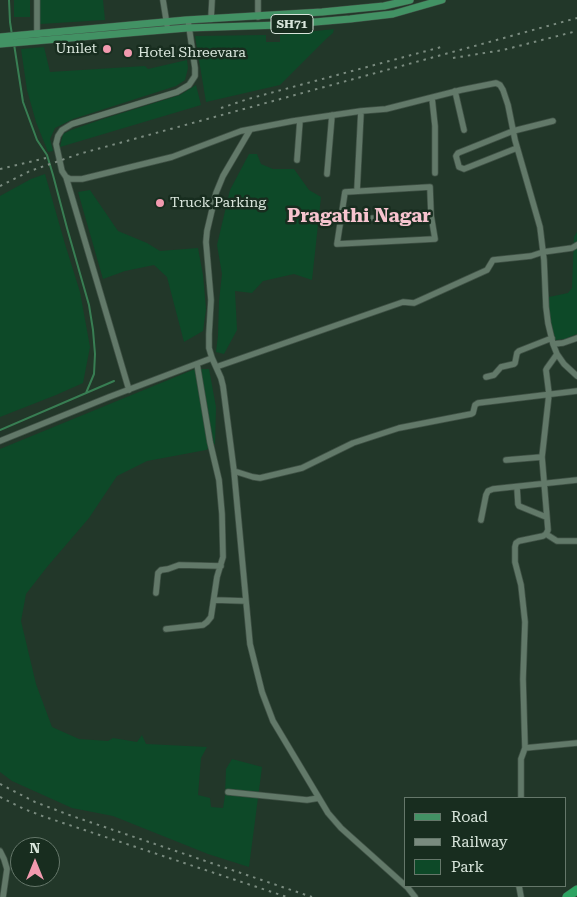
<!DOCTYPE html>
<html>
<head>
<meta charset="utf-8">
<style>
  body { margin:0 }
  #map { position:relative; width:577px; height:897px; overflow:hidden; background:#223729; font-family:"Roboto Serif",serif }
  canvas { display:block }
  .legend { position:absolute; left:404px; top:797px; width:162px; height:90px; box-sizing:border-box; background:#182d1f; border:1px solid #65776a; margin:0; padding:6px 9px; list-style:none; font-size:15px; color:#d8e5db }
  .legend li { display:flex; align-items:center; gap:10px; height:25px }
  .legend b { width:25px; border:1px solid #65776a }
  .north { position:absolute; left:10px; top:837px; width:50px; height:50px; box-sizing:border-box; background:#182d1f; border:1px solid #65776a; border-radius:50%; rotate:0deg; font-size:14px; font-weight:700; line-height:20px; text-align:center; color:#d8e5db }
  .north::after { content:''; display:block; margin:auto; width:18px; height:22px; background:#f29aaf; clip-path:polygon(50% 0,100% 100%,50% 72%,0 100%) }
</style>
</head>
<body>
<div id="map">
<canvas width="577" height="897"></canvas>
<ul class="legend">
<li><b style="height:6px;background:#429264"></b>Road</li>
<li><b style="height:6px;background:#7a8b7f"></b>Railway</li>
<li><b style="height:14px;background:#0d4928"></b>Park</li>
</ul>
<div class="north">N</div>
</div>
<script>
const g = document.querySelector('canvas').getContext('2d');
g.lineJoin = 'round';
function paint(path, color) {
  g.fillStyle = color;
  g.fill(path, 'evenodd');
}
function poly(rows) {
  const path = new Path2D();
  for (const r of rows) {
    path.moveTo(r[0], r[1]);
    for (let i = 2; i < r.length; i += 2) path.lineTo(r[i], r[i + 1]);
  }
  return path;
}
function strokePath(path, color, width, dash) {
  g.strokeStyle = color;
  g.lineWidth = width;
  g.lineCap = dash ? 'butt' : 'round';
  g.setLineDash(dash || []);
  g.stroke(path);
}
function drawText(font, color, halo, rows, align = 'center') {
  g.font = font + ' "Roboto Serif",serif';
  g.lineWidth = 5;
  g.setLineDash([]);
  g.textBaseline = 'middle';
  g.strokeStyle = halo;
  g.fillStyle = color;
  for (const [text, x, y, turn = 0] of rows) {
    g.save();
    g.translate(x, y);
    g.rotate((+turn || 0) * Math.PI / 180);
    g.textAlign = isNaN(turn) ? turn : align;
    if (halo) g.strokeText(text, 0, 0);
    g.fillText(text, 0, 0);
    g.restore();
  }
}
paint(poly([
  [14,0,30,0,30,17,14,17],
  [40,0,103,0,105,20,40,24],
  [334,29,333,33,326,39,280,85,206,102,195,36,266,35,266,42,280,42,280,35],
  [44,47,50,72,145,66,148,69,187,60,188,68,185,80,176,86,73,119,55,128,50,139,53,151,48,152,36,122,27,90,21,49],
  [196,85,201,105,60,147,63,134,71,130,103,119,180,95],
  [249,154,257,154,261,164,273,169,294,169,309,190,321,197,312,280,294,274,263,281,252,293,235,291,237,330,224,354,216,352,218,336,219,301,222,274,217,245,230,190],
  [45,174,65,244,80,292,90,347,83,383,56,395,0,417,0,196,31,179],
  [90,190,118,231,147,243,160,251,198,248,203,275,206,309,203,331,184,342,167,277,154,265,125,271,103,279,78,192],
  [577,232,577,334,565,339,555,340,548,312,549,297,568,293,572,288,574,237],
  [195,369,209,369,216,407,215,444,206,450,147,461,117,476,89,518,47,567,26,594,21,621,36,684,52,727,79,739,108,741,113,738,137,742,142,735,146,744,207,747,201,758,198,795,210,798,211,807,223,808,225,796,226,769,232,759,262,767,249,867,208,854,113,816,72,808,12,781,0,772,0,449]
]), '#0d4928');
strokePath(poly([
  [9,0,10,22,12,35],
  [14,44,23,102,37,140,47,155,53,175,67,228,89,305,93,330,95,354,94,374,86,393],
  [0,430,114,381]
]), '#387e53', 2);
const minor = poly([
  [163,0,167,25],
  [258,17,258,0],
  [211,19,212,0],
  [188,20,195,68,195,76,189,85,177,92,72,124,62,130,58,136,56,144,62,171,66,177,70,179,82,179,172,157,241,131,293,121,361,111,386,109,461,90,496,83,500,85,503,90,508,105,515,140,540,227,544,260,546,307,548,323,553,344,563,343,577,338],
  [37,33,37,0],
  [455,91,464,130],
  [432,98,435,126,435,173],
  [250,130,223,176,216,193,207,231,206,242,211,300,209,334,209,348,212,358,221,378,223,386,234,471,250,644,262,692,273,721,328,813,341,828,408,888,415,897],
  [517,148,464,169,459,167,456,156,458,153,513,131,553,121],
  [297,160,300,120],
  [327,174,332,115],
  [66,177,129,390],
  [430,187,431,215,435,239,337,244,345,192,430,187],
  [357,191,361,111],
  [340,220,431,215],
  [553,344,557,354,564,364,577,376],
  [216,367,403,302,414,303,487,270,493,260,531,256,543,252,572,248,577,245],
  [486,377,494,375,501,367,514,364,515,363,517,353,519,351,552,338],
  [0,441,109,397,212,358],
  [506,460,542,457],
  [234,471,253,477,260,478,302,468,353,443,399,428,471,414,473,413,475,405,478,403,577,391],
  [517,487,518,504,519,506,546,517],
  [481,520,486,495,488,491,493,489,577,480],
  [546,534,557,541,577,541],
  [156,593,158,573,161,570,168,569,179,565,221,566],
  [214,600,246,601],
  [166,629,203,625,207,622,211,617,217,577,223,557,222,514,219,480,210,442,197,364],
  [525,748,577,743],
  [228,792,307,800,319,798],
  [521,798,521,759,525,748,523,679,525,622,521,585,515,562,515,547,516,543,519,541,543,536,546,534,548,530,542,457,549,394,546,370,547,368,557,354],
  [0,851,4,859,7,869,3,897],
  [519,886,521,897]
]);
const major = poly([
  [0,37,186,20,322,12,384,6,410,0],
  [0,44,139,32,187,28,280,25,350,19,393,14,442,0]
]);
const highway = poly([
  [567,897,577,890]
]);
strokePath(minor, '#405246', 7);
strokePath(major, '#405246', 8);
strokePath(highway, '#405246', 10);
strokePath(minor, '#627969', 5.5);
strokePath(major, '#429264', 7);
strokePath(highway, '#2ca361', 9);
strokePath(poly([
  [453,58,503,50,577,31],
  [221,108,248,99,445,46],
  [0,169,46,158],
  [0,186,30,171,79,154,577,18],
  [0,784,35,802,72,816,312,897],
  [0,797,24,809,45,817,287,897]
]), '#7a8b7f', 2, [2.5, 5]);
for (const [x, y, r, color] of [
  [107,49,5,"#f29aaf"],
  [128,53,5,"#f29aaf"],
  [160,203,5,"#f29aaf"]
]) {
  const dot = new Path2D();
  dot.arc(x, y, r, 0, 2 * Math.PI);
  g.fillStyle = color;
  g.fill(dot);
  strokePath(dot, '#182d1f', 2);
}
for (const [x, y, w] of [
  [292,24,42]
]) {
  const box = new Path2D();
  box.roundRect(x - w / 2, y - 9.5, w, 19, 4);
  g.fillStyle = '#182d1f';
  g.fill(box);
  strokePath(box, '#d8e5db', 1);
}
drawText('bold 12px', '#d8e5db', null, [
  ["SH71",292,24]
]);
drawText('14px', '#d8e5db', '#182d1f', [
  ["Unilet",97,49,"right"],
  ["Hotel Shreevara",138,53],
  ["Truck Parking",170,203]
], 'left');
drawText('bold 19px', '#f7c4cf', '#182d1f', [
  ["Pragathi Nagar",359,216]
]);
</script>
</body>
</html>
